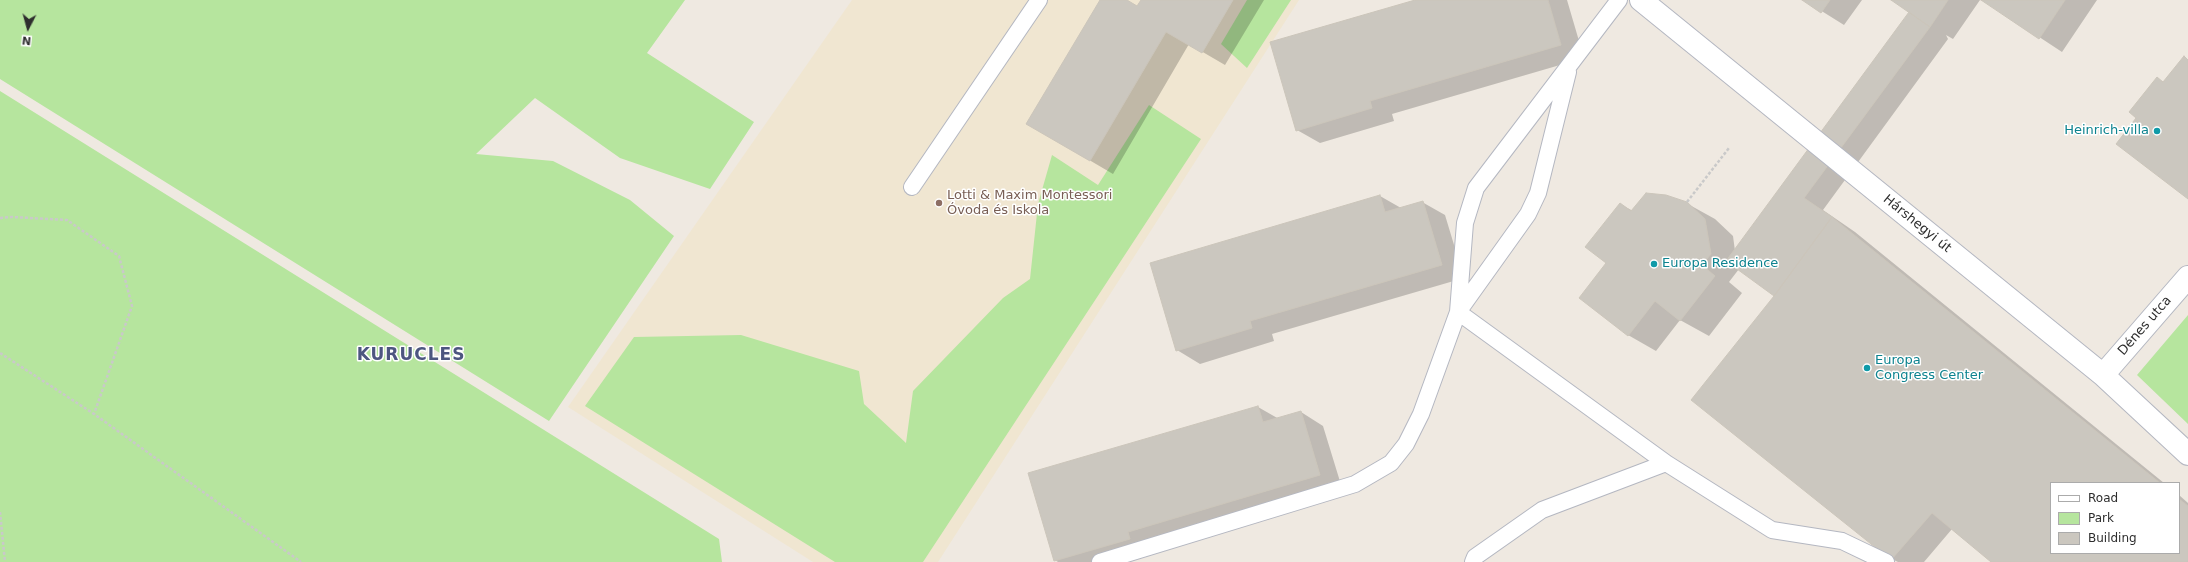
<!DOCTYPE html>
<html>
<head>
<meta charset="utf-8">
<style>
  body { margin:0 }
  #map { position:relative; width:2188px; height:562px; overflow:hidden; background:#efe9e1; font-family:"DejaVu Sans",sans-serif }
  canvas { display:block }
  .legend { position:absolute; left:2050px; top:482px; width:130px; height:72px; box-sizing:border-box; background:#fff; border:1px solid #ababab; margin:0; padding:5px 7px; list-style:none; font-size:12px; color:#2e2e2e }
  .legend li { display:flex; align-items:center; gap:8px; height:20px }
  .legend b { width:20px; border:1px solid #ababab }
  .north { position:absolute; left:8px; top:8px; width:40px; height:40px; -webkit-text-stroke:3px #fff; paint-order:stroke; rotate:186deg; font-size:11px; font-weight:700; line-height:16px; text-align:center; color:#2e2e2e }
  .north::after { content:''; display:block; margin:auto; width:14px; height:18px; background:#2e2e2e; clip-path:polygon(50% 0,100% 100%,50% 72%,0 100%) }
</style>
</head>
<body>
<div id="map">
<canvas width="2188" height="562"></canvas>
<ul class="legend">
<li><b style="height:5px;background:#fff"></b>Road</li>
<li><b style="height:11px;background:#b6e59e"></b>Park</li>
<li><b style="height:11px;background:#cbc7bf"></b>Building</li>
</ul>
<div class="north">N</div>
</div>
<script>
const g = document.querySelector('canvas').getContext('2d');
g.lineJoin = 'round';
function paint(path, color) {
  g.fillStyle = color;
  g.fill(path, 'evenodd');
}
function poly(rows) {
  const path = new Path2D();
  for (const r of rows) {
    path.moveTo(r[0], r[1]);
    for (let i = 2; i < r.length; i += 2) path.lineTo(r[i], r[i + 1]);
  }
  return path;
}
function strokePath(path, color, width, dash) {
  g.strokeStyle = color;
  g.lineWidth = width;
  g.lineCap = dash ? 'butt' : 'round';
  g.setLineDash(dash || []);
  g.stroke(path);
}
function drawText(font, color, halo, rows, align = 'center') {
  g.font = font + ' "DejaVu Sans",sans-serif';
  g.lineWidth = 3;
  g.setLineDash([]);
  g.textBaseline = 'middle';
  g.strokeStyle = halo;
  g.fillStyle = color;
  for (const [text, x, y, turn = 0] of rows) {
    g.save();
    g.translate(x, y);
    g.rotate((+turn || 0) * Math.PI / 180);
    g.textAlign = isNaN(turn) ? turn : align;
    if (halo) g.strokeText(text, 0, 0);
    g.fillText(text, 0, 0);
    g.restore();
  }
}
paint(poly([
  [852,0,1299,0,938,562,813,562,568,407]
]), '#f0e6d1');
paint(poly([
  [0,0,685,0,647,53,754,122,710,189,620,158,535,98,476,154,553,161,630,200,674,236,549,421,0,79],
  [1247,0,1291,0,1247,68,1221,44],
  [0,91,719,539,722,562,0,562],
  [1149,105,1201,139,923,562,835,562,585,406,634,337,741,335,859,371,864,404,906,443,913,391,1003,298,1030,279,1038,204,1052,155,1098,185],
  [2188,315,2188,424,2137,375]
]), '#b6e59e');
paint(poly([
  [1101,0,1125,0,1138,7,1142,0,1264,0,1225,65,1189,44,1113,174,1028,124],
  [1419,0,1567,0,1584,58,1392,114,1394,121,1320,143,1297,130],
  [1804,0,1862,0,1844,25],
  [1892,0,1980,0,1953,39,1946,35,1948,39,1823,210,1855,232,2164,483,2051,483,2051,553,2179,553,2179,495,2188,503,2188,562,1993,562,1952,529,1924,562,1898,562,1892,559,1776,295,1739,269,1729,282,1742,293,1709,336,1680,320,1656,351,1628,335,1607,263,1620,204,1633,211,1686,203,1715,219,1733,236,1735,251,1910,12],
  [1983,0,2097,0,2062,52],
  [1380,196,1401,208,1422,202,1445,215,1464,278,1272,334,1274,341,1200,364,1177,350],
  [1258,407,1279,419,1301,412,1323,426,1342,488,1117,562,1058,562,1055,560]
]), '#0003');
const building = poly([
  [1100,0,1127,0,1137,6,1141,0,1233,0,1202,53,1166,32,1090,161,1026,124,1100,0],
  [1415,0,1548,0,1561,45,1370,101,1372,108,1296,131,1270,42,1415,0],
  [1802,0,1830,0,1821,13,1802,0],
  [1891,0,1948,0,1930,27,1891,0],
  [1981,0,2065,0,2039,39,1981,0],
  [1909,12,1930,27,1804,198,1832,217,1774,296,1726,261,1909,12],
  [2184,56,2188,60,2188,199,2116,144,2136,118,2129,112,2157,77,2163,82,2184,56],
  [1646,193,1666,195,1687,202,1705,219,1711,254,1702,265,1715,276,1680,321,1655,301,1628,336,1579,298,1606,263,1585,247,1620,203,1631,211,1646,193],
  [1380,195,1385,212,1423,201,1442,265,1250,321,1252,328,1176,351,1150,263,1380,195],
  [1832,217,2160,483,2051,483,2051,553,2179,553,2179,499,2188,506,2188,562,1991,562,1932,513,1891,560,1691,400,1774,296,1832,217],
  [1258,406,1263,422,1301,411,1320,475,1128,532,1130,539,1054,561,1028,473,1258,406]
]);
paint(building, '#cbc7bf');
strokePath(building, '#cbc5ba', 1);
const lane = poly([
  [1568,72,1538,193,1528,214,1458,312,1666,463],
  [912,187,1039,0],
  [1100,562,1355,484,1391,463,1406,444,1421,414,1458,312,1465,223,1476,188,1619,0],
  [1473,562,1475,557,1542,510,1666,463,1772,530,1842,541,1886,562]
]);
const street = poly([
  [1641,0,2103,375,2188,454],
  [2103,375,2188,277]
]);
strokePath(lane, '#b4b7c1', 18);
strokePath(street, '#b4b7c1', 24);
strokePath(poly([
  [1687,202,1729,148],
  [0,218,12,217,67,220,119,256,132,306,94,414],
  [0,353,94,414,301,562],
  [0,512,5,562]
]), '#c9c9c9', 2.5, [3, 2]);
strokePath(lane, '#fff', 16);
strokePath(street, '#fff', 22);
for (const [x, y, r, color] of [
  [2157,131,4,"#0f9aa8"],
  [939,203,4,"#8d6e63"],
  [1654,264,4,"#0f9aa8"],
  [1867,368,4,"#0f9aa8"]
]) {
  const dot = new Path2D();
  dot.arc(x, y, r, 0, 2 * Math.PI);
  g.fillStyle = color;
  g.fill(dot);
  strokePath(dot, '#fff', 1.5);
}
drawText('13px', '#0d838f', '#fff', [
  ["Heinrich-villa",2149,131,"right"],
  ["Europa Residence",1662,264],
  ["Europa",1875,361],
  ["Congress Center",1875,376]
], 'left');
drawText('13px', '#785e54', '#fff', [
  ["Lotti & Maxim Montessori",947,196],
  ["Óvoda és Iskola",947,211]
], 'left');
drawText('13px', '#2e2e2e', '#fff', [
  ["Hárshegyi út",1917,224,39],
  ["Dénes utca",2145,326,-49]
]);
g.letterSpacing = '1px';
drawText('bold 17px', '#4d5680', '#fff', [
  ["KURUCLES",411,356]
]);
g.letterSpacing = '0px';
</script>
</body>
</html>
